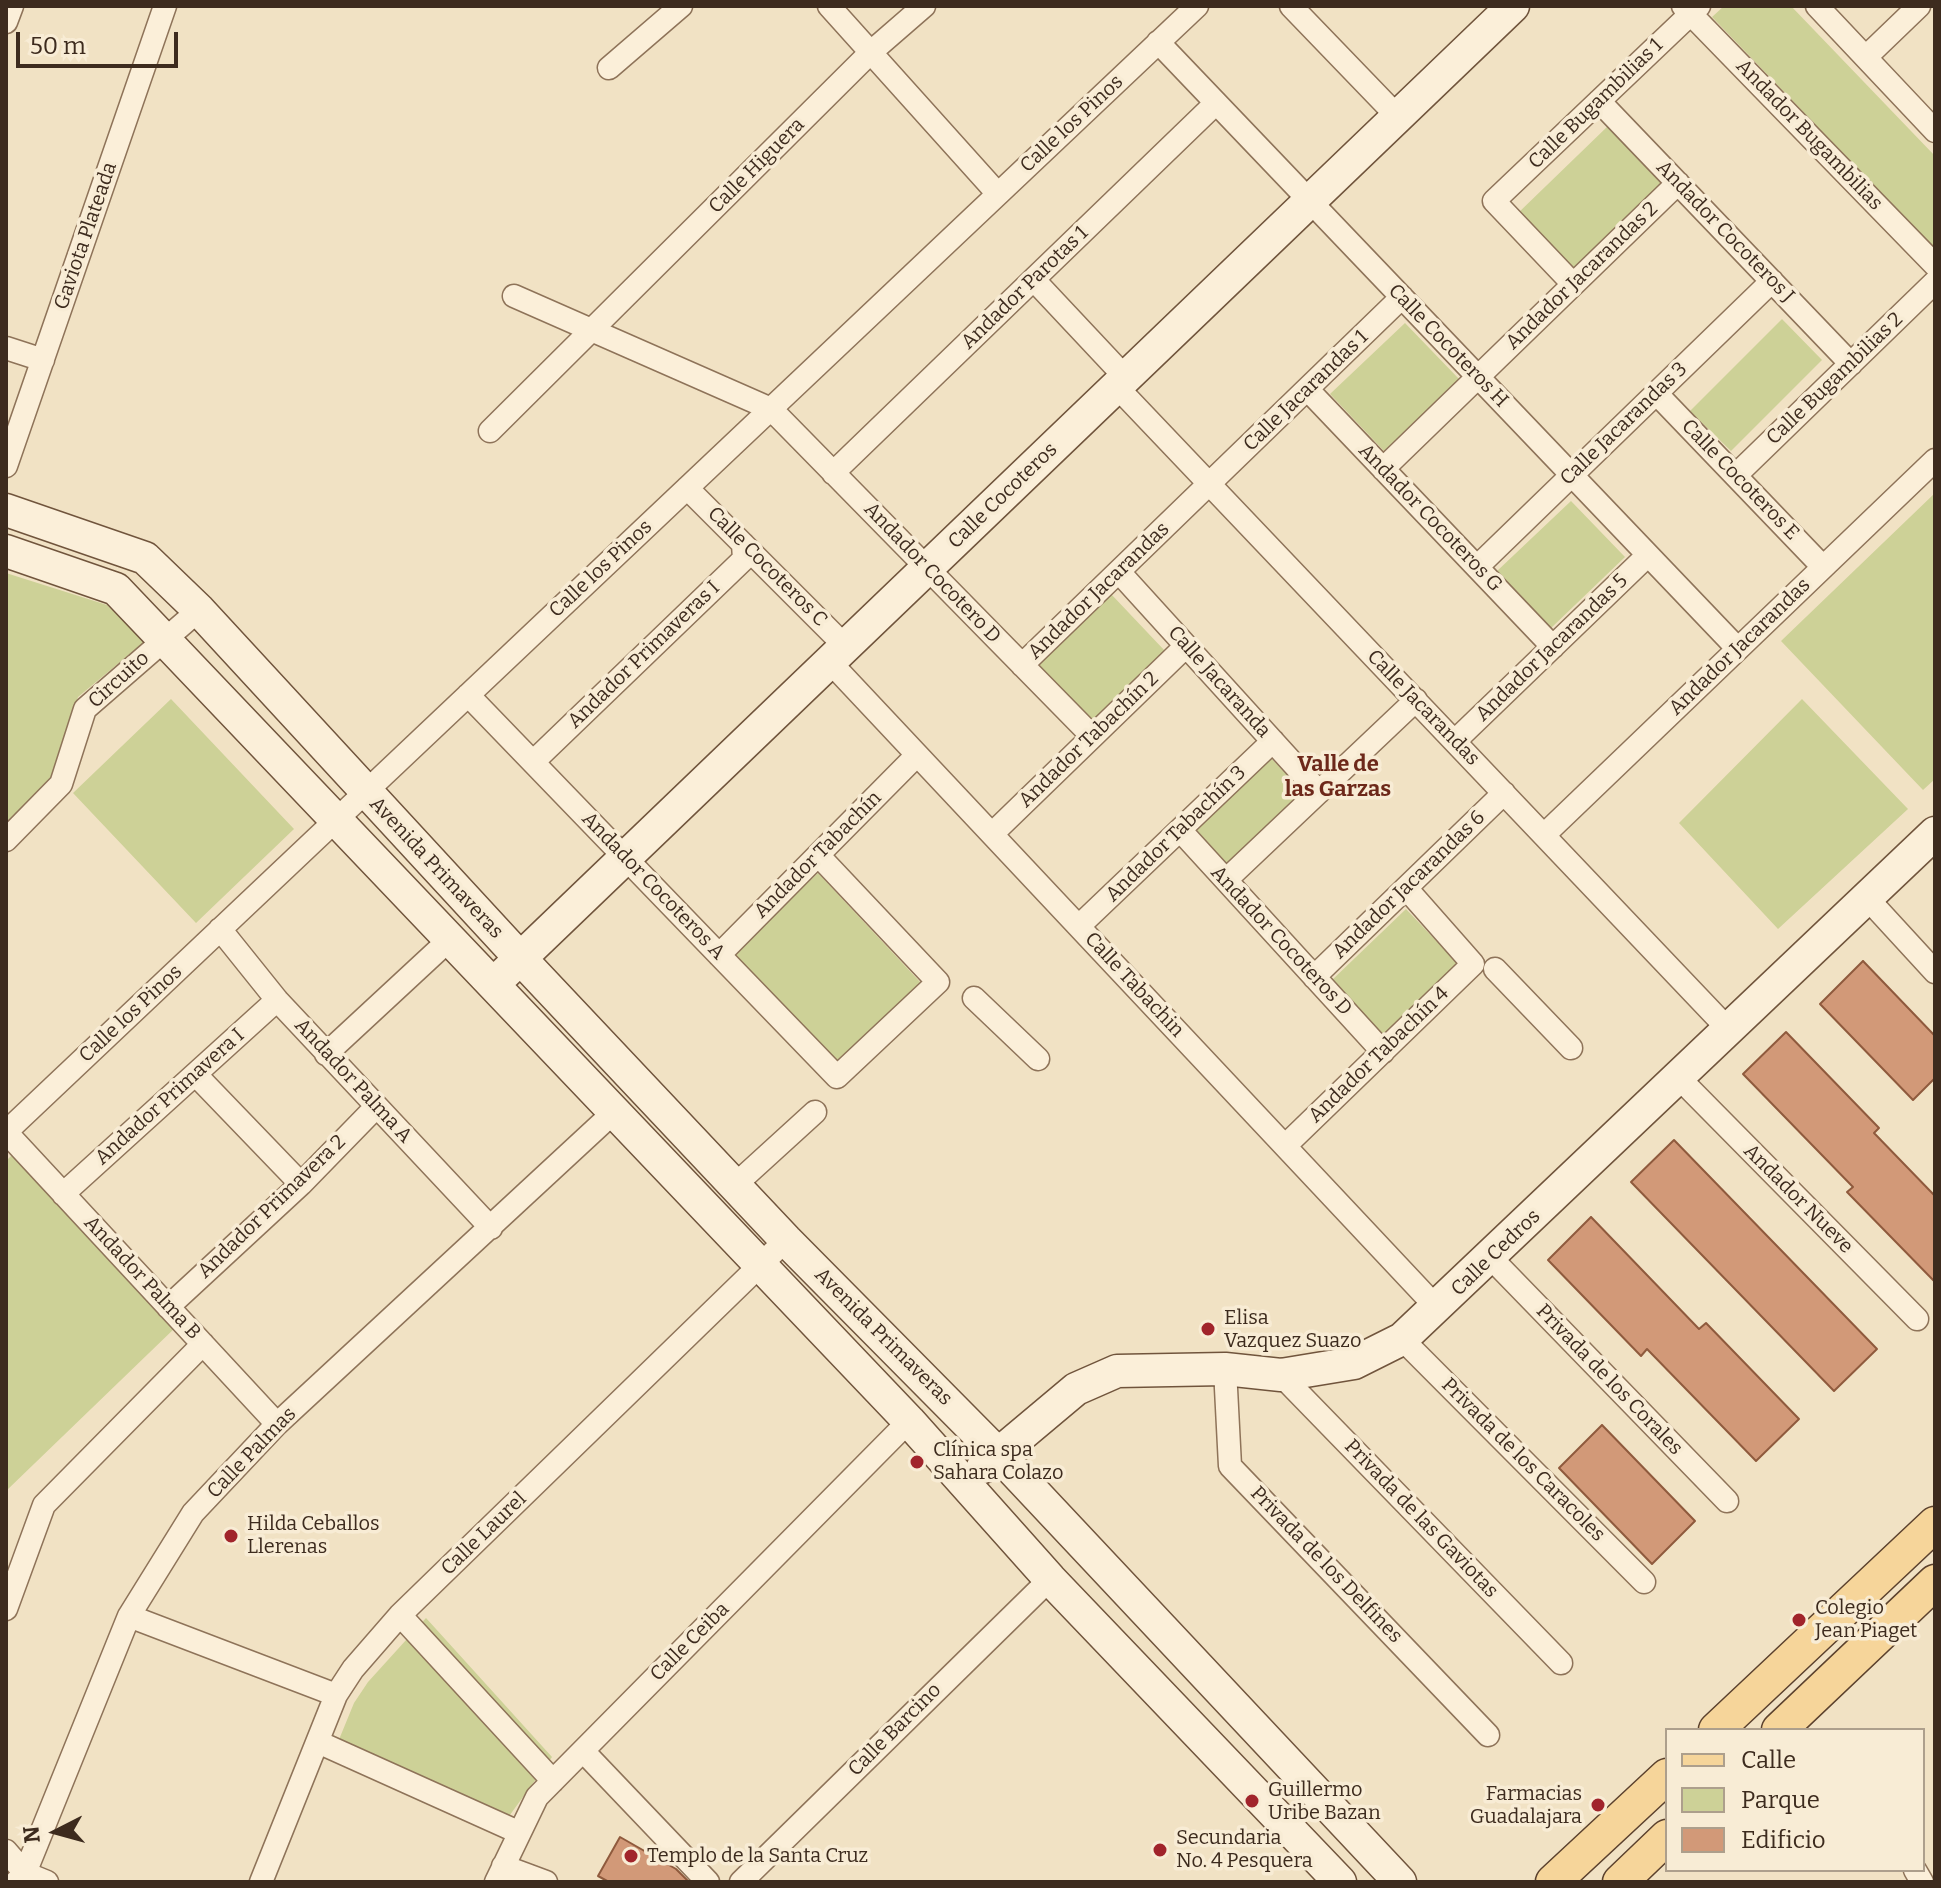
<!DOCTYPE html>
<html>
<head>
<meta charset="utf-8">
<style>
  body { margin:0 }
  #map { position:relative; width:1941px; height:1888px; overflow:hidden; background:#f1e2c4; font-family:Bitter,serif }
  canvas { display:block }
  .frame { position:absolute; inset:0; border:8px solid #3d2b1e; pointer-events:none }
  .legend { position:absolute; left:1665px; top:1728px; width:260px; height:144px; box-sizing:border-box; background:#f8ecd5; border:2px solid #ad9f8c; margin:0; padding:10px 14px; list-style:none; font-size:24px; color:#3d2b1e }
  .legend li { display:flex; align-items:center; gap:16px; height:40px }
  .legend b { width:40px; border:2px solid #ad9f8c }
  .north { position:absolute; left:16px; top:1792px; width:80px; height:80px; -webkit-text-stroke:6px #f8ecd5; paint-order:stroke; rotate:264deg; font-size:22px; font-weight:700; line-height:32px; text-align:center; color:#3d2b1e }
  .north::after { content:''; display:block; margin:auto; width:28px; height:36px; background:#3d2b1e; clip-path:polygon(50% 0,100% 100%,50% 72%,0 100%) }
  .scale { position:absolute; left:16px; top:32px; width:162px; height:36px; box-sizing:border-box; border:4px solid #3d2b1e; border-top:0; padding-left:10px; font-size:24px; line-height:28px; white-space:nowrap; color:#3d2b1e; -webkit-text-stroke:6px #f8ecd5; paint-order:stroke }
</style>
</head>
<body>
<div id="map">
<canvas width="1941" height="1888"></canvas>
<div class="frame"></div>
<ul class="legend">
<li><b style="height:10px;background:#f6d59a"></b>Calle</li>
<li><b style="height:22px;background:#cdd197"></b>Parque</li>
<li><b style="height:22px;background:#d29978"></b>Edificio</li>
</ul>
<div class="north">N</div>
<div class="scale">50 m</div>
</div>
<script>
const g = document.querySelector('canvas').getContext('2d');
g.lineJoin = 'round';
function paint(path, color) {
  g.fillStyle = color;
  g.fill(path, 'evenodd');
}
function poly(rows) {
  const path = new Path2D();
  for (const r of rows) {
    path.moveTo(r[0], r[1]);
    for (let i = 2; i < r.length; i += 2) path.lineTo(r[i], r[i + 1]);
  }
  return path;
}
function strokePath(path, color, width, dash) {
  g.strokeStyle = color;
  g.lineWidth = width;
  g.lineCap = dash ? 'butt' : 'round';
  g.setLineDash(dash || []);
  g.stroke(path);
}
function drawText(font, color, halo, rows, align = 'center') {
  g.font = font + ' Bitter,serif';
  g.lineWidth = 7;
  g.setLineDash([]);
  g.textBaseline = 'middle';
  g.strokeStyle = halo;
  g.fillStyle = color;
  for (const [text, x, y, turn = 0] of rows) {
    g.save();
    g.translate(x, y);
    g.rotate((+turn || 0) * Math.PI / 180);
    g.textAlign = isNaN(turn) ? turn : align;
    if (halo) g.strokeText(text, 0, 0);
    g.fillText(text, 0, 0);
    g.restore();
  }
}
paint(poly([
  [1724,6,1791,6,1935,156,1935,249,1712,17],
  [1608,126,1663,182,1570,272,1516,215],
  [1782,319,1822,360,1731,451,1690,411],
  [1405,323,1459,379,1384,451,1330,394],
  [1935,493,1935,779,1923,790,1781,641],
  [1571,501,1625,557,1550,629,1496,572],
  [6,573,107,605,144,642,78,697,54,774,6,823],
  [1111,594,1165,651,1091,723,1037,666],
  [171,699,294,829,196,923,73,793],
  [1802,699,1908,809,1778,929,1679,823],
  [1270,757,1306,795,1226,871,1190,833],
  [818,873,921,983,833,1065,731,955],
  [1406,909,1460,966,1385,1038,1331,981],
  [13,1154,177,1326,6,1491,6,1161],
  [426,1618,552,1757,507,1819,338,1742,354,1703,368,1682]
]), '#cdd197');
const building = poly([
  [1863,961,1935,1036,1935,1078,1913,1100,1820,1004,1863,961],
  [1786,1032,1879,1128,1874,1133,1935,1196,1935,1282,1847,1192,1853,1187,1743,1074,1786,1032],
  [1674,1140,1877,1349,1834,1391,1631,1182,1674,1140],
  [1591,1217,1699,1329,1706,1323,1799,1419,1756,1461,1647,1349,1641,1356,1548,1260,1591,1217],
  [1602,1425,1695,1521,1652,1564,1559,1468,1602,1425],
  [620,1837,676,1869,689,1882,609,1882,598,1876,620,1837]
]);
paint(building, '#d29978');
strokePath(building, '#8f5a3d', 2);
const street = poly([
  [829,6,998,194],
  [1291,6,1398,117],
  [1683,6,1935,265],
  [1817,6,1935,131],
  [6,22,12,6],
  [1158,42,1738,649],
  [1866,57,1919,6],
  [609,68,681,6],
  [1599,101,1851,364],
  [1034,280,1126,378],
  [1573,284,1494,201,1699,6],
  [514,296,771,409,1092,736],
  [6,348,43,360],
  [1117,387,1729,1030],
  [1308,390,1553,647],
  [1656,393,1823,567],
  [490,431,871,52,924,6],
  [6,466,165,6],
  [1383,469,1678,183],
  [833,473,1216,103],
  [1736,475,1935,282],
  [687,488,846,647],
  [1477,567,1772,281],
  [1119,572,1319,792],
  [830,662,1438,1309],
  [1022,665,1402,297],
  [468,695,837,1077,938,982,818,855],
  [1455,741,1648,555],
  [533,762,744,559,743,544],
  [1180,830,1383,1052],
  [992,834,1186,646],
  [1544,835,1935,460],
  [6,840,61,784,85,709,199,610],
  [1226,880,1416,700],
  [1867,898,1935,972],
  [1079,926,1273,741],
  [220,929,277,1000,491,1228],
  [719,955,917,755],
  [1495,969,1571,1048],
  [1314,977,1504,793],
  [974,998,1038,1059],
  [326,1054,449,940],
  [196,1075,301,1184],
  [1679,1078,1917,1319],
  [6,1132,1197,6],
  [6,1132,277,1424],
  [1285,1146,1473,964,1406,888],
  [736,1184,815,1112],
  [63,1194,277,1000],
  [1491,1258,1727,1501],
  [168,1307,301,1184,376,1107],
  [1402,1339,1644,1582],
  [1225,1369,1230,1466,1488,1735],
  [1281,1375,1561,1663],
  [6,1609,44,1505,203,1344],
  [400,1615,553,1781],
  [129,1616,336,1695],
  [318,1742,518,1832],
  [583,1751,708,1882],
  [6,1851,25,1873,47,1882],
  [503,1866,546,1882],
  [1915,1870,1922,1882],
  [16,1882,25,1873,129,1616,193,1513,277,1424,613,1113],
  [261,1882,336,1695,353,1669,400,1615,786,1240],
  [496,1882,537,1797,909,1421],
  [741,1882,1050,1579]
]);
const secondary = poly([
  [6,510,145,558,199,610,521,959,786,1240,999,1455,1400,1882],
  [6,551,116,589,909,1421,1050,1579,1340,1882],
  [505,973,1513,6],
  [983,1467,1076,1389,1117,1371,1225,1369,1281,1375,1354,1363,1402,1339,1935,833]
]);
const primary = poly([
  [1716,1730,1935,1524],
  [1779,1730,1935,1582],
  [1553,1882,1667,1776],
  [1620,1882,1667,1837]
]);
strokePath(street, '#8e7359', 25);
strokePath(secondary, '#70543c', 35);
strokePath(primary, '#5b412d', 37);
strokePath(street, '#fbefd9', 22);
strokePath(secondary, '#fbefd9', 32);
strokePath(primary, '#f6d59a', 34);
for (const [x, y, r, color] of [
  [1208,1329,8,"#a1242b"],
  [917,1462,8,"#a1242b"],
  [231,1536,8,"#a1242b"],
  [1799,1620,8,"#a1242b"],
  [1252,1801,8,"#a1242b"],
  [1598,1805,8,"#a1242b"],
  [1160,1850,8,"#a1242b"],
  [631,1856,8,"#a1242b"]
]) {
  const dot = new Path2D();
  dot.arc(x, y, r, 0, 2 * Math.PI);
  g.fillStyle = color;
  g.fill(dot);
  strokePath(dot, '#f8ecd5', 3);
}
drawText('20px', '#3d2b1e', '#f8ecd5', [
  ["Calle Bugambilias 1",1596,104,-44],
  ["Calle los Pinos",1072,124,-43],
  ["Andador Bugambilias",1809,135,46],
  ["Calle Higuera",757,166,-45],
  ["Andador Cocoteros J",1725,232,46],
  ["Gaviota Plateada",86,236,-71],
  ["Andador Jacarandas 2",1582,276,-44],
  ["Andador Parotas 1",1025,288,-44],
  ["Calle Cocoteros H",1448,346,46],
  ["Calle Bugambilias 2",1835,379,-44],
  ["Calle Jacarandas 1",1306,391,-44],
  ["Calle Jacarandas 3",1624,424,-44],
  ["Calle Cocoteros E",1740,480,46],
  ["Calle Cocoteros",1003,496,-44],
  ["Andador Cocoteros G",1430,518,46],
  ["Calle Cocoteros C",767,567,45],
  ["Calle los Pinos",601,569,-43],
  ["Andador Cocotero D",932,573,46],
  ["Andador Jacarandas",1099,591,-44],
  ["Andador Jacarandas",1740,647,-44],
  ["Andador Jacarandas 5",1552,648,-44],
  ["Andador Primaveras I",644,655,-44],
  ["Circuito",119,680,-42],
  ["Calle Jacaranda",1219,682,48],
  ["Calle Jacarandas",1423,708,46],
  ["Andador Tabachín 2",1089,740,-44],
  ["Andador Tabachín 3",1176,834,-44],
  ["Andador Tabachín",818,855,-45],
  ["Avenida Primaveras",436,868,47],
  ["Andador Jacarandas 6",1409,885,-44],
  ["Andador Cocoteros A",653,886,46],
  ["Andador Cocoteros D",1281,941,47],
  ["Calle Tabachin",1134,985,47],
  ["Calle los Pinos",131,1014,-43],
  ["Andador Tabachín 4",1379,1055,-44],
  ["Andador Palma A",353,1081,47],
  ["Andador Primavera I",170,1097,-42],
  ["Andador Nueve",1798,1199,45],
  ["Andador Primavera 2",272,1207,-44],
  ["Calle Cedros",1496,1253,-44],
  ["Andador Palma B",142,1278,47],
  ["Avenida Primaveras",883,1337,45],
  ["Privada de los Corales",1609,1380,46],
  ["Calle Palmas",252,1453,-46],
  ["Privada de los Caracoles",1523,1460,45],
  ["Privada de las Gaviotas",1421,1519,46],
  ["Calle Laurel",484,1534,-44],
  ["Privada de los Delfines",1326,1565,46],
  ["Calle Ceiba",690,1642,-45],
  ["Calle Barcino",895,1730,-45]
]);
drawText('20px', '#3d2b1e', '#f8ecd5', [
  ["Elisa",1224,1318],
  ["Vazquez Suazo",1224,1341],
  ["Clínica spa",933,1450],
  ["Sahara Colazo",933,1473],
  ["Hilda Ceballos",247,1524],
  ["Llerenas",247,1547],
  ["Colegio",1815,1608],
  ["Jean Piaget",1815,1631],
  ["Guillermo",1268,1790],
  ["Uribe Bazan",1268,1813],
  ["Farmacias",1582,1794,"right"],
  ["Guadalajara",1582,1817,"right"],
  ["Secundaria",1176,1838],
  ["No. 4 Pesquera",1176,1861],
  ["Templo de la Santa Cruz",647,1856]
], 'left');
drawText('bold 22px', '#6d281a', '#f8ecd5', [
  ["Valle de",1338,765],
  ["las Garzas",1338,790]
]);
</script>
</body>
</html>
